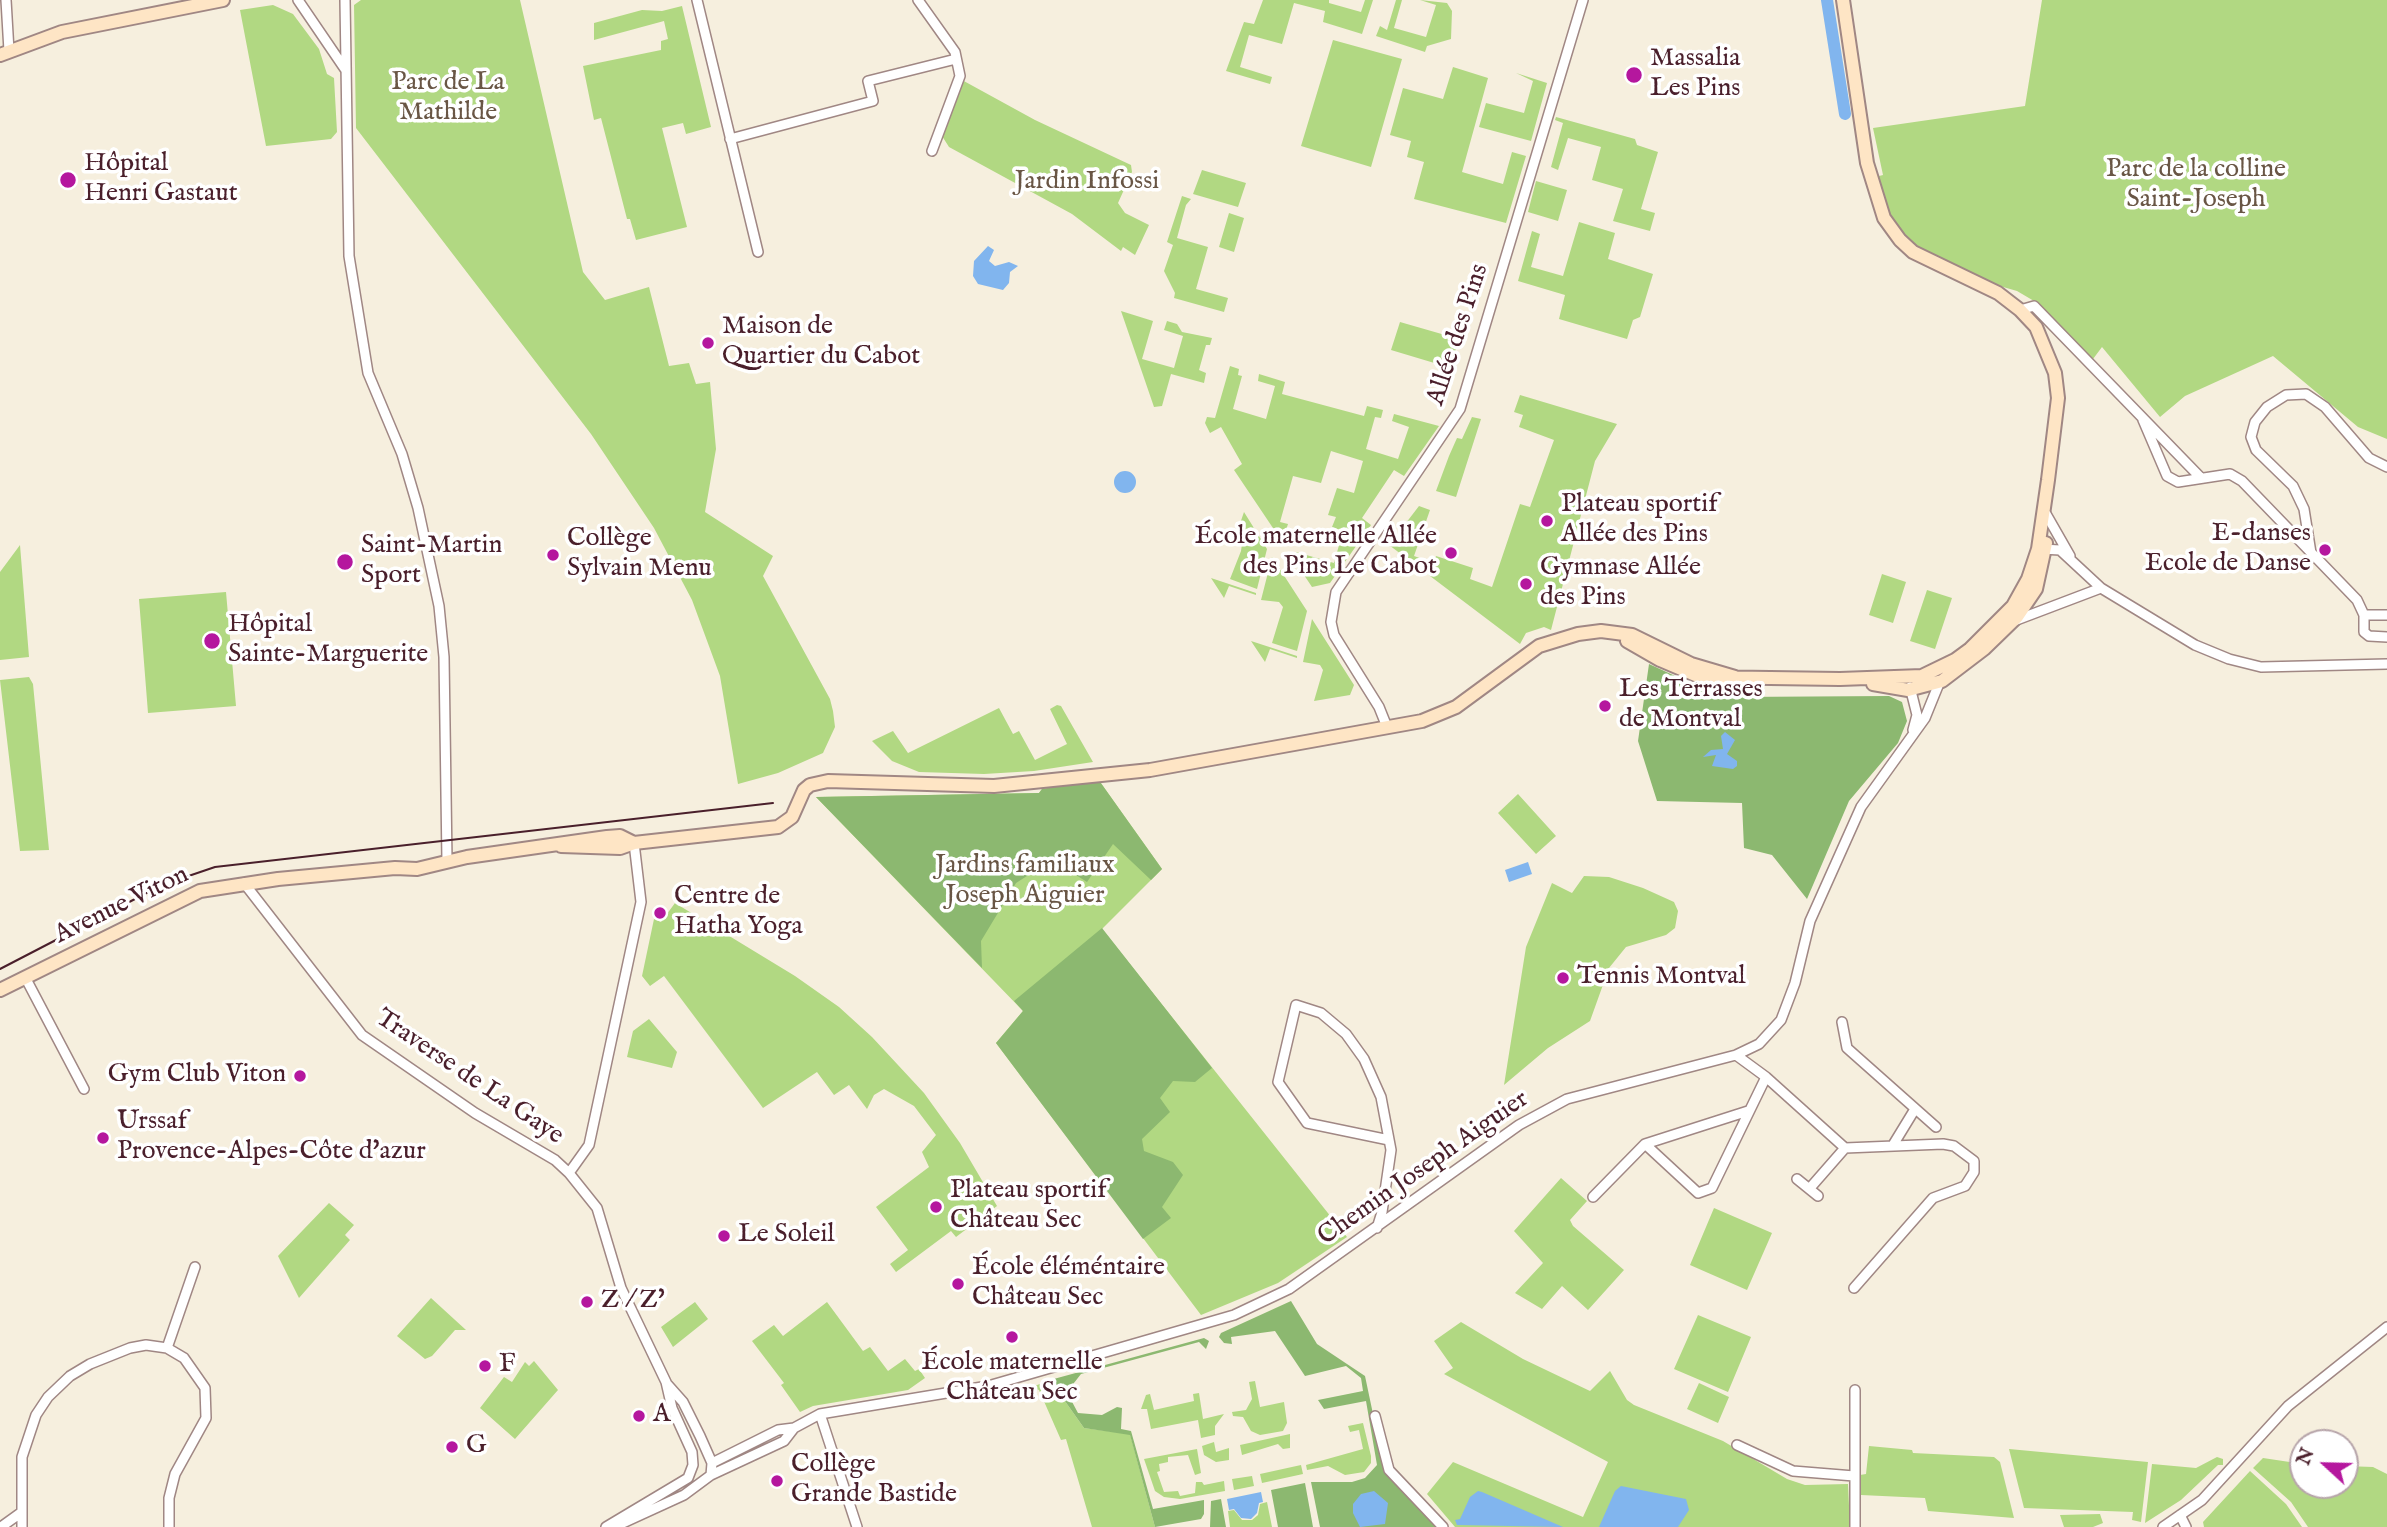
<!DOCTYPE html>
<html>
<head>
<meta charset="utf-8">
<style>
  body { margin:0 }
  #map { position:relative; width:2387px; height:1527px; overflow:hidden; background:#f6efde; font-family:"IM FELL English",serif }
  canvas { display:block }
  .north { position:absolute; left:2289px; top:1429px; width:70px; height:70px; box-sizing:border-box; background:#fff; border:2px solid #b7a5aa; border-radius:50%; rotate:292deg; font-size:19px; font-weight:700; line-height:28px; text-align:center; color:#4a1f2b }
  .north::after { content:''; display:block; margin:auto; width:24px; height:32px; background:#b5179e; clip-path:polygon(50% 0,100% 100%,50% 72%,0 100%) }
</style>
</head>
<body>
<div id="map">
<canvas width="2387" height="1527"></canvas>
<div class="north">N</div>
</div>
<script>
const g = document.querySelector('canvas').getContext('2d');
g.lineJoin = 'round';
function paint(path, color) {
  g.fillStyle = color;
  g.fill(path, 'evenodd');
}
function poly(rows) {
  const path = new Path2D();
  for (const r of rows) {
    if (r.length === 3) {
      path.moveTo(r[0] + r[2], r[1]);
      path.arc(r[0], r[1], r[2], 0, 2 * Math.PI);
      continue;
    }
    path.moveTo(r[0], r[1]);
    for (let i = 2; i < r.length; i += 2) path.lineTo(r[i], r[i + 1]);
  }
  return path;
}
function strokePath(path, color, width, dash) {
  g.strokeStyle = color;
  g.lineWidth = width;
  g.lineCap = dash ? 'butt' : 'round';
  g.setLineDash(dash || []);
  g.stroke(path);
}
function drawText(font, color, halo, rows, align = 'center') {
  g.font = font + ' "IM FELL English",serif';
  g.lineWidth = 7;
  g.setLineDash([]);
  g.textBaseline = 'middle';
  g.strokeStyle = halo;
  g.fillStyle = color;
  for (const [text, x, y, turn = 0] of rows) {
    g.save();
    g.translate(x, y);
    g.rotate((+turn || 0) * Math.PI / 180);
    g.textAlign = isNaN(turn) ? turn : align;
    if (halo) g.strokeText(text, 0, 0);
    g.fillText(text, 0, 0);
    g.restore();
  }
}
paint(poly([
  [361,0,520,0,583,272,605,300,649,287,669,366,689,363,696,384,710,382,716,449,705,512,773,556,763,576,830,699,833,711,835,727,823,753,778,773,738,784,720,676,692,600,654,528,591,434,356,128,354,5],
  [1263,0,1329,0,1329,3,1361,12,1365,0,1373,0,1362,34,1323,22,1325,11,1294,3,1282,44,1249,35,1240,67,1272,77,1270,84,1226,71,1244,22,1254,24],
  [1396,0,1402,0,1394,28,1426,37,1436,5,1420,0,1447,3,1452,11,1451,39,1427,46,1425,52,1376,36,1380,26,1387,30],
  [2042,0,2387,0,2387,439,2358,427,2273,356,2185,396,2160,417,2102,347,2093,359,2034,301,2017,291,1986,282,1926,255,1909,242,1887,213,1875,177,1883,175,1873,128,2025,106],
  [273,5,293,14,319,49,327,74,334,78,337,132,331,139,266,146,240,10],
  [682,6,711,127,686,134,683,123,662,128,687,227,636,240,630,219,627,219,601,118,594,120,583,66,661,50,661,41,668,39,664,21,594,40,594,23,642,10,662,11],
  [1333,40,1402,59,1371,167,1301,146],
  [1453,67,1488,78,1462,172,1503,184,1512,152,1526,156,1506,223,1414,199,1424,162,1407,157,1411,141,1390,135,1403,88,1443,99],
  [1516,73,1547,83,1531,141,1479,127,1486,103,1524,113,1533,81],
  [962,80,1035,120,1131,165,1132,172,1118,203,1125,213,1149,225,1135,255,1123,247,1121,251,1072,214,949,147,942,136],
  [1556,117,1635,139,1637,145,1658,152,1641,209,1655,213,1650,231,1613,221,1623,189,1592,180,1601,147,1568,138,1558,170,1551,167,1563,123,1555,120],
  [1202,170,1246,183,1238,207,1193,194],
  [1536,181,1567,190,1558,221,1528,212],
  [1182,196,1191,199,1186,205,1177,238,1208,247,1196,289,1228,298,1224,312,1174,298,1175,293,1164,271,1173,245,1167,242],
  [1229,213,1244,218,1234,252,1219,247],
  [1579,222,1615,233,1608,259,1653,274,1640,317,1633,320,1627,339,1559,319,1565,295,1518,281,1532,231,1540,234,1531,267,1563,276],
  [1121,311,1153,321,1142,359,1174,368,1183,336,1164,330,1167,321,1177,324,1182,332,1212,338,1210,345,1206,345,1199,370,1206,373,1204,383,1171,374,1162,406,1154,407],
  [1400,322,1459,339,1451,368,1391,350],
  [1230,366,1239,369,1238,375,1242,376,1233,409,1266,419,1275,386,1258,381,1259,374,1285,382,1282,394,1364,416,1367,406,1383,410,1381,418,1375,417,1366,449,1398,459,1409,427,1392,421,1394,414,1439,426,1404,476,1394,470,1362,518,1371,525,1330,583,1312,587,1294,560,1296,552,1334,563,1343,531,1332,527,1336,517,1328,515,1337,488,1354,493,1363,461,1331,451,1321,483,1293,476,1280,522,1288,524,1285,533,1277,534,1234,470,1242,464,1221,427,1210,433,1205,423,1207,417,1215,418],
  [1520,395,1617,424,1595,461,1551,630,1544,627,1526,633,1520,644,1389,545,1419,506,1430,510,1414,556,1434,563,1436,556,1473,568,1470,579,1492,587,1520,504,1530,507,1554,440,1519,427,1523,415,1514,412],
  [1472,417,1481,419,1456,497,1436,491,1449,456,1457,438,1462,439],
  [1244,512,1267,549,1257,589,1230,579,1241,551,1242,544,1235,538],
  [20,545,29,657,0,660,0,572],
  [1272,557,1307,611,1297,651,1272,643,1283,607,1279,602,1261,600],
  [1882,574,1906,582,1893,623,1869,615],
  [1211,578,1256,593,1256,595,1229,586,1224,598],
  [1927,590,1952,598,1935,649,1910,641],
  [226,592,236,706,148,713,139,599],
  [1312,619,1354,685,1350,695,1314,701,1323,670,1320,665,1303,662],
  [1251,641,1297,656,1297,658,1270,649,1265,662],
  [29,677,33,684,49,850,20,851,0,680],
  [1057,705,1061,706,1093,762,1034,771,984,774,919,772,892,761,872,741,893,731,908,753,999,708,1013,734,1019,731,1035,760,1067,744,1050,709],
  [1098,779,1162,869,1102,929,1347,1237,1278,1283,1201,1315,996,1043,1023,1011,816,797,1039,793,1042,789],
  [1518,794,1556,836,1536,854,1498,813],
  [1584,876,1609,877,1643,888,1674,902,1678,911,1675,928,1666,935,1626,947,1609,968,1590,1021,1548,1048,1504,1085,1526,947,1552,883,1572,893],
  [675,903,795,976,839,1007,872,1037,924,1093,960,1143,997,1206,956,1237,951,1231,896,1272,890,1264,908,1250,876,1207,929,1167,922,1152,936,1135,914,1106,884,1089,874,1095,867,1109,849,1085,834,1095,817,1072,763,1108,664,976,650,986,642,976,654,919,661,922],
  [649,1019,677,1052,672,1068,627,1057,633,1031],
  [1561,1178,1587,1201,1570,1220,1573,1226,1624,1270,1588,1310,1562,1286,1542,1309,1515,1293,1543,1263,1514,1231],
  [329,1203,354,1225,345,1235,350,1240,299,1298,278,1256],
  [1714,1208,1772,1233,1747,1290,1690,1265],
  [431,1298,466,1330,455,1330,432,1356,425,1359,397,1336],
  [695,1302,708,1319,673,1347,661,1327],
  [827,1302,863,1351,870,1347,888,1371,905,1359,915,1371,919,1369,925,1378,908,1390,813,1406,800,1412,781,1385,784,1383,752,1341,774,1325,783,1336],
  [1698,1315,1751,1337,1728,1392,1674,1369],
  [1461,1322,1523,1359,1590,1391,1610,1371,1627,1400,1634,1405,1723,1441,1787,1479,1805,1485,1848,1484,1850,1527,1455,1527,1427,1494,1453,1462,1583,1517,1608,1462,1444,1374,1453,1368,1434,1341],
  [534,1361,558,1390,515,1439,480,1408,504,1377,512,1382,525,1362,529,1366],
  [1050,1380,1084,1428,1130,1434,1155,1527,1092,1527,1066,1439,1061,1440,1039,1390,1032,1387],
  [1255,1381,1260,1407,1284,1402,1287,1423,1283,1431,1260,1435,1251,1431,1243,1417,1233,1416,1232,1412,1246,1410,1252,1399,1249,1382],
  [1699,1383,1729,1397,1718,1423,1687,1409],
  [1199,1393,1203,1419,1224,1414,1215,1426,1215,1435,1201,1438,1198,1420,1151,1429,1147,1409,1141,1409,1146,1395,1150,1394,1154,1410,1194,1401,1193,1394],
  [1363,1423,1371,1456,1371,1463,1364,1472,1345,1475,1328,1466,1307,1470,1306,1465,1363,1449,1359,1430,1350,1432,1348,1426],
  [1290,1434,1290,1448,1283,1449,1278,1444,1242,1455,1240,1445],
  [1214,1442,1216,1452,1229,1448,1229,1460,1216,1462,1204,1455,1202,1446],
  [1869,1446,1912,1450,1913,1453,1994,1457,2000,1462,2014,1518,1928,1511,1925,1498,1861,1495,1861,1527,1858,1527,1858,1485,1860,1475,1866,1474],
  [1197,1449,1201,1473,1195,1475,1188,1455,1168,1457,1168,1462,1159,1464,1160,1471,1157,1472,1164,1492,1178,1491,1180,1496,1195,1493,1196,1482,1202,1482,1204,1485,1224,1481,1225,1491,1180,1499,1164,1497,1155,1491,1144,1459],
  [2009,1449,2148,1462,2141,1522,2132,1520,2133,1512,2024,1508],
  [2217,1457,2223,1459,2223,1465,2218,1465,2181,1500,2145,1523,2152,1464,2196,1468],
  [2263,1458,2303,1464,2303,1485,2345,1485,2345,1466,2373,1467,2387,1474,2387,1527,2308,1527,2291,1502,2253,1468],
  [1301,1465,1303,1474,1262,1483,1260,1474],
  [2250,1471,2286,1504,2302,1527,2204,1527,2203,1522],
  [1252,1476,1254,1486,1234,1490,1232,1479],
  [1267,1502,1272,1527,1230,1527,1228,1511,1234,1510,1242,1520,1252,1520,1258,1515,1260,1504],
  [2100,1514,2103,1523,2093,1527,2064,1527,2060,1515]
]), '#b1d882');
paint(poly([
  [1649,664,1708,691,1735,697,1889,696,1902,702,1907,721,1898,743,1849,801,1807,899,1772,855,1744,848,1742,803,1657,801,1638,741],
  [1098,779,1162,869,1151,880,1113,844,1087,882,1052,860,1016,883,981,941,982,968,816,797,1039,793,1042,789],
  [1102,928,1212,1068,1195,1082,1173,1081,1160,1098,1170,1112,1142,1139,1144,1151,1173,1162,1183,1175,1162,1207,1171,1218,1143,1239,996,1043,1023,1011,1014,1001],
  [1291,1301,1317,1344,1365,1376,1381,1452,1393,1478,1438,1527,1320,1527,1311,1482,1352,1482,1365,1478,1377,1465,1366,1401,1324,1409,1318,1400,1363,1391,1361,1378,1346,1366,1305,1376,1275,1331,1231,1337,1232,1344,1224,1343,1219,1337,1221,1333],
  [1204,1338,1209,1341,1206,1349,1199,1342,1081,1374,1070,1388,1070,1398,1078,1413,1102,1415,1117,1407,1122,1408,1121,1429,1131,1431,1153,1509,1204,1500,1204,1514,1201,1519,1155,1527,1130,1435,1084,1428,1050,1380],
  [1305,1483,1313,1527,1278,1527,1271,1490],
  [1221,1499,1226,1527,1210,1527,1211,1501]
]), '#8cb870');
paint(poly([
  [988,246,994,250,989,261,995,266,1009,262,1018,266,1010,272,1009,283,1003,290,978,284,973,276,974,261],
  [1125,482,11],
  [1725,732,1735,740,1727,754,1737,761,1737,766,1733,769,1712,766,1716,755,1703,757,1711,750,1723,749,1721,736],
  [1528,862,1532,874,1509,882,1505,870],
  [1621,1486,1686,1499,1689,1510,1678,1527,1599,1527,1615,1491],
  [1374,1491,1388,1503,1385,1524,1360,1527,1353,1513,1353,1504,1361,1494],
  [1478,1491,1482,1492,1563,1527,1457,1525,1455,1520,1460,1519,1470,1497],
  [1261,1492,1263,1502,1259,1503,1257,1513,1251,1519,1241,1518,1234,1509,1229,1510,1227,1499]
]), '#81b5ee');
strokePath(poly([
  [1827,0,1845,114]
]), '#81b5ee', 12);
const street = poly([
  [6,0,9,51],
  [298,0,345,69],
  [345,0,349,256,368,373,402,454,418,508,439,606,444,657,447,861],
  [697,0,758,252],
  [918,0,955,52,960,76,932,151],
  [730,139,873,101,868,81,956,59],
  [2020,310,2034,306,2201,478],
  [2143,420,2167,476,2178,482,2230,474,2242,481,2357,600,2364,615,2364,632,2369,636,2387,637],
  [2046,514,2070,556],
  [2042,549,2060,550,2101,588,2195,645,2229,659,2261,667,2387,664],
  [2311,553,2304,509,2293,486,2256,450,2251,437,2255,422,2267,407,2286,395,2306,394,2325,407,2369,458,2387,467],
  [2364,615,2387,615],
  [2014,621,2101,588],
  [1910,687,1917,715,1913,730],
  [1387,727,1379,707,1334,635,1331,622,1336,592,1460,409,1583,0],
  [244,883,362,1035,475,1113,555,1160,569,1173,597,1208,621,1288,666,1382,672,1408,692,1452,693,1465,688,1478,606,1527],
  [25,977,84,1089],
  [1842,1022,1847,1048,1936,1127],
  [1736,1055,1766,1077,1845,1148,1943,1144,1954,1146,1974,1161,1974,1172,1965,1186,1933,1198,1854,1288],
  [1645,1144,1698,1193,1712,1188,1766,1077],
  [1893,1145,1915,1109],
  [569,1173,589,1145,641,902,634,843],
  [1797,1179,1818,1196],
  [1810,1188,1845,1148],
  [1593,1197,1645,1144,1748,1111],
  [1377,1228,1382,1212,1391,1150,1381,1097,1364,1059,1346,1034,1321,1013,1296,1005,1278,1082,1307,1123,1389,1140],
  [167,1348,195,1267],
  [667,1384,683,1402,700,1436,712,1463,711,1475],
  [820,1414,857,1527],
  [1375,1416,1389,1470,1443,1527],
  [1737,1445,1793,1471,1854,1476],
  [712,1463,778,1430,794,1428],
  [2180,1515,2186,1527],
  [1,1527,22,1512],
  [22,1527,22,1457,36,1415,48,1397,70,1376,90,1364,130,1348,146,1345,167,1348,184,1358,205,1388,206,1418,175,1474,169,1498,169,1527],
  [614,1527,684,1495,711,1475,784,1441,794,1428,820,1414,988,1386,1234,1315,1289,1289,1519,1125,1567,1099,1736,1055,1759,1044,1781,1020,1795,983,1810,921,1861,807,1925,718,1940,681],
  [1855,1527,1855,1390],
  [2163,1527,2202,1500,2288,1406,2387,1327]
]);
const secondary = poly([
  [0,55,62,32,223,0],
  [1627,641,1660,660,1700,677,1840,679,1922,676,1955,660,1970,649,2013,606,2028,579,2038,549,2048,480,2058,398,2055,373,2036,327,2020,310,1998,293,1913,252,1900,240,1884,218,1867,163,1843,0],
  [1873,684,1908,690,1942,681,1984,649,2017,617,2036,589,2046,543],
  [561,846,620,848,634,843,778,827,792,817,804,790,810,785,828,781,994,786,1150,770,1422,721,1456,707,1539,646,1578,634,1601,631,1632,635,1691,664,1735,677],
  [0,990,200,891,278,879,395,868,417,869,467,857,607,837,620,836,634,843]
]);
strokePath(street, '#a08784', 12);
strokePath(secondary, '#a08784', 16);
strokePath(street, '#fff', 9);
strokePath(secondary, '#fee5c5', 12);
strokePath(poly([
  [0,969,162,885,215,867,773,803]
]), '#4a1f2b', 2);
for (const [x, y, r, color] of [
  [1634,75,9,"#b5179e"],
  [68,180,9,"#b5179e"],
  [708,343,7,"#b5179e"],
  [1547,521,7,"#b5179e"],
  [2325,550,7,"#b5179e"],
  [1451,553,7,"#b5179e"],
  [553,555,7,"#b5179e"],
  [345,562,9,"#b5179e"],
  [1526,584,7,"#b5179e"],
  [212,641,9,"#b5179e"],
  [1605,706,7,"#b5179e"],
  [660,913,7,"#b5179e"],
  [1563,978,7,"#b5179e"],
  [300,1076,7,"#b5179e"],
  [103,1138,7,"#b5179e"],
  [936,1207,7,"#b5179e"],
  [724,1236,7,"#b5179e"],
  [958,1284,7,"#b5179e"],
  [587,1302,7,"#b5179e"],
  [1012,1337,7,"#b5179e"],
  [485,1366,7,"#b5179e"],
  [639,1416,7,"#b5179e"],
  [452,1447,7,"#b5179e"],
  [777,1481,7,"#b5179e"]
]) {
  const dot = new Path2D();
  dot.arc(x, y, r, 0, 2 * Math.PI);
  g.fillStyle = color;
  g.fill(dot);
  strokePath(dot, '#fff', 2.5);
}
drawText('26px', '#4a1f2b', '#fff', [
  ["Massalia",1650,60],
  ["Les Pins",1650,90],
  ["Hôpital",84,165],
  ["Henri Gastaut",84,195],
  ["Maison de",722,328],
  ["Quartier du Cabot",722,358],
  ["Plateau sportif",1561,506],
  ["Allée des Pins",1561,536],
  ["E-danses",2311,535,"right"],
  ["Ecole de Danse",2311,565,"right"],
  ["École maternelle Allée",1437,538,"right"],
  ["des Pins Le Cabot",1437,568,"right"],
  ["Collège",567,540],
  ["Sylvain Menu",567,570],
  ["Saint-Martin",361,547],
  ["Sport",361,577],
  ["Gymnase Allée",1540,569],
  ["des Pins",1540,599],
  ["Hôpital",228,626],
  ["Sainte-Marguerite",228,656],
  ["Les Terrasses",1619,691],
  ["de Montval",1619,721],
  ["Centre de",674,898],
  ["Hatha Yoga",674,928],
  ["Tennis Montval",1577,978],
  ["Gym Club Viton",286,1076,"right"],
  ["Urssaf",117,1123],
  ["Provence-Alpes-Côte d'azur",117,1153],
  ["Plateau sportif",950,1192],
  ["Château Sec",950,1222],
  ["Le Soleil",738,1236],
  ["École éléméntaire",972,1269],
  ["Château Sec",972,1299],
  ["Z / Z'",601,1302],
  ["École maternelle",1012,1364,"center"],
  ["Château Sec",1012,1394,"center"],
  ["F",499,1366],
  ["A",653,1416],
  ["G",466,1447],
  ["Collège",791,1466],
  ["Grande Bastide",791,1496]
], 'left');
drawText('26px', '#695645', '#fff', [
  ["Parc de La",448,84],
  ["Mathilde",448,114],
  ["Parc de la colline",2196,171],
  ["Saint-Joseph",2196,201],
  ["Jardin Infossi",1087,183],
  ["Jardins familiaux",1025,867],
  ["Joseph Aiguier",1025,897]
]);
drawText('26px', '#4a1f2b', '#fff', [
  ["Allée des Pins",1459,335,-72],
  ["Avenue Viton",122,906,-26],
  ["Traverse de La Gaye",469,1078,34],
  ["Chemin Joseph Aiguier",1424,1169,-35]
]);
</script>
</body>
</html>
